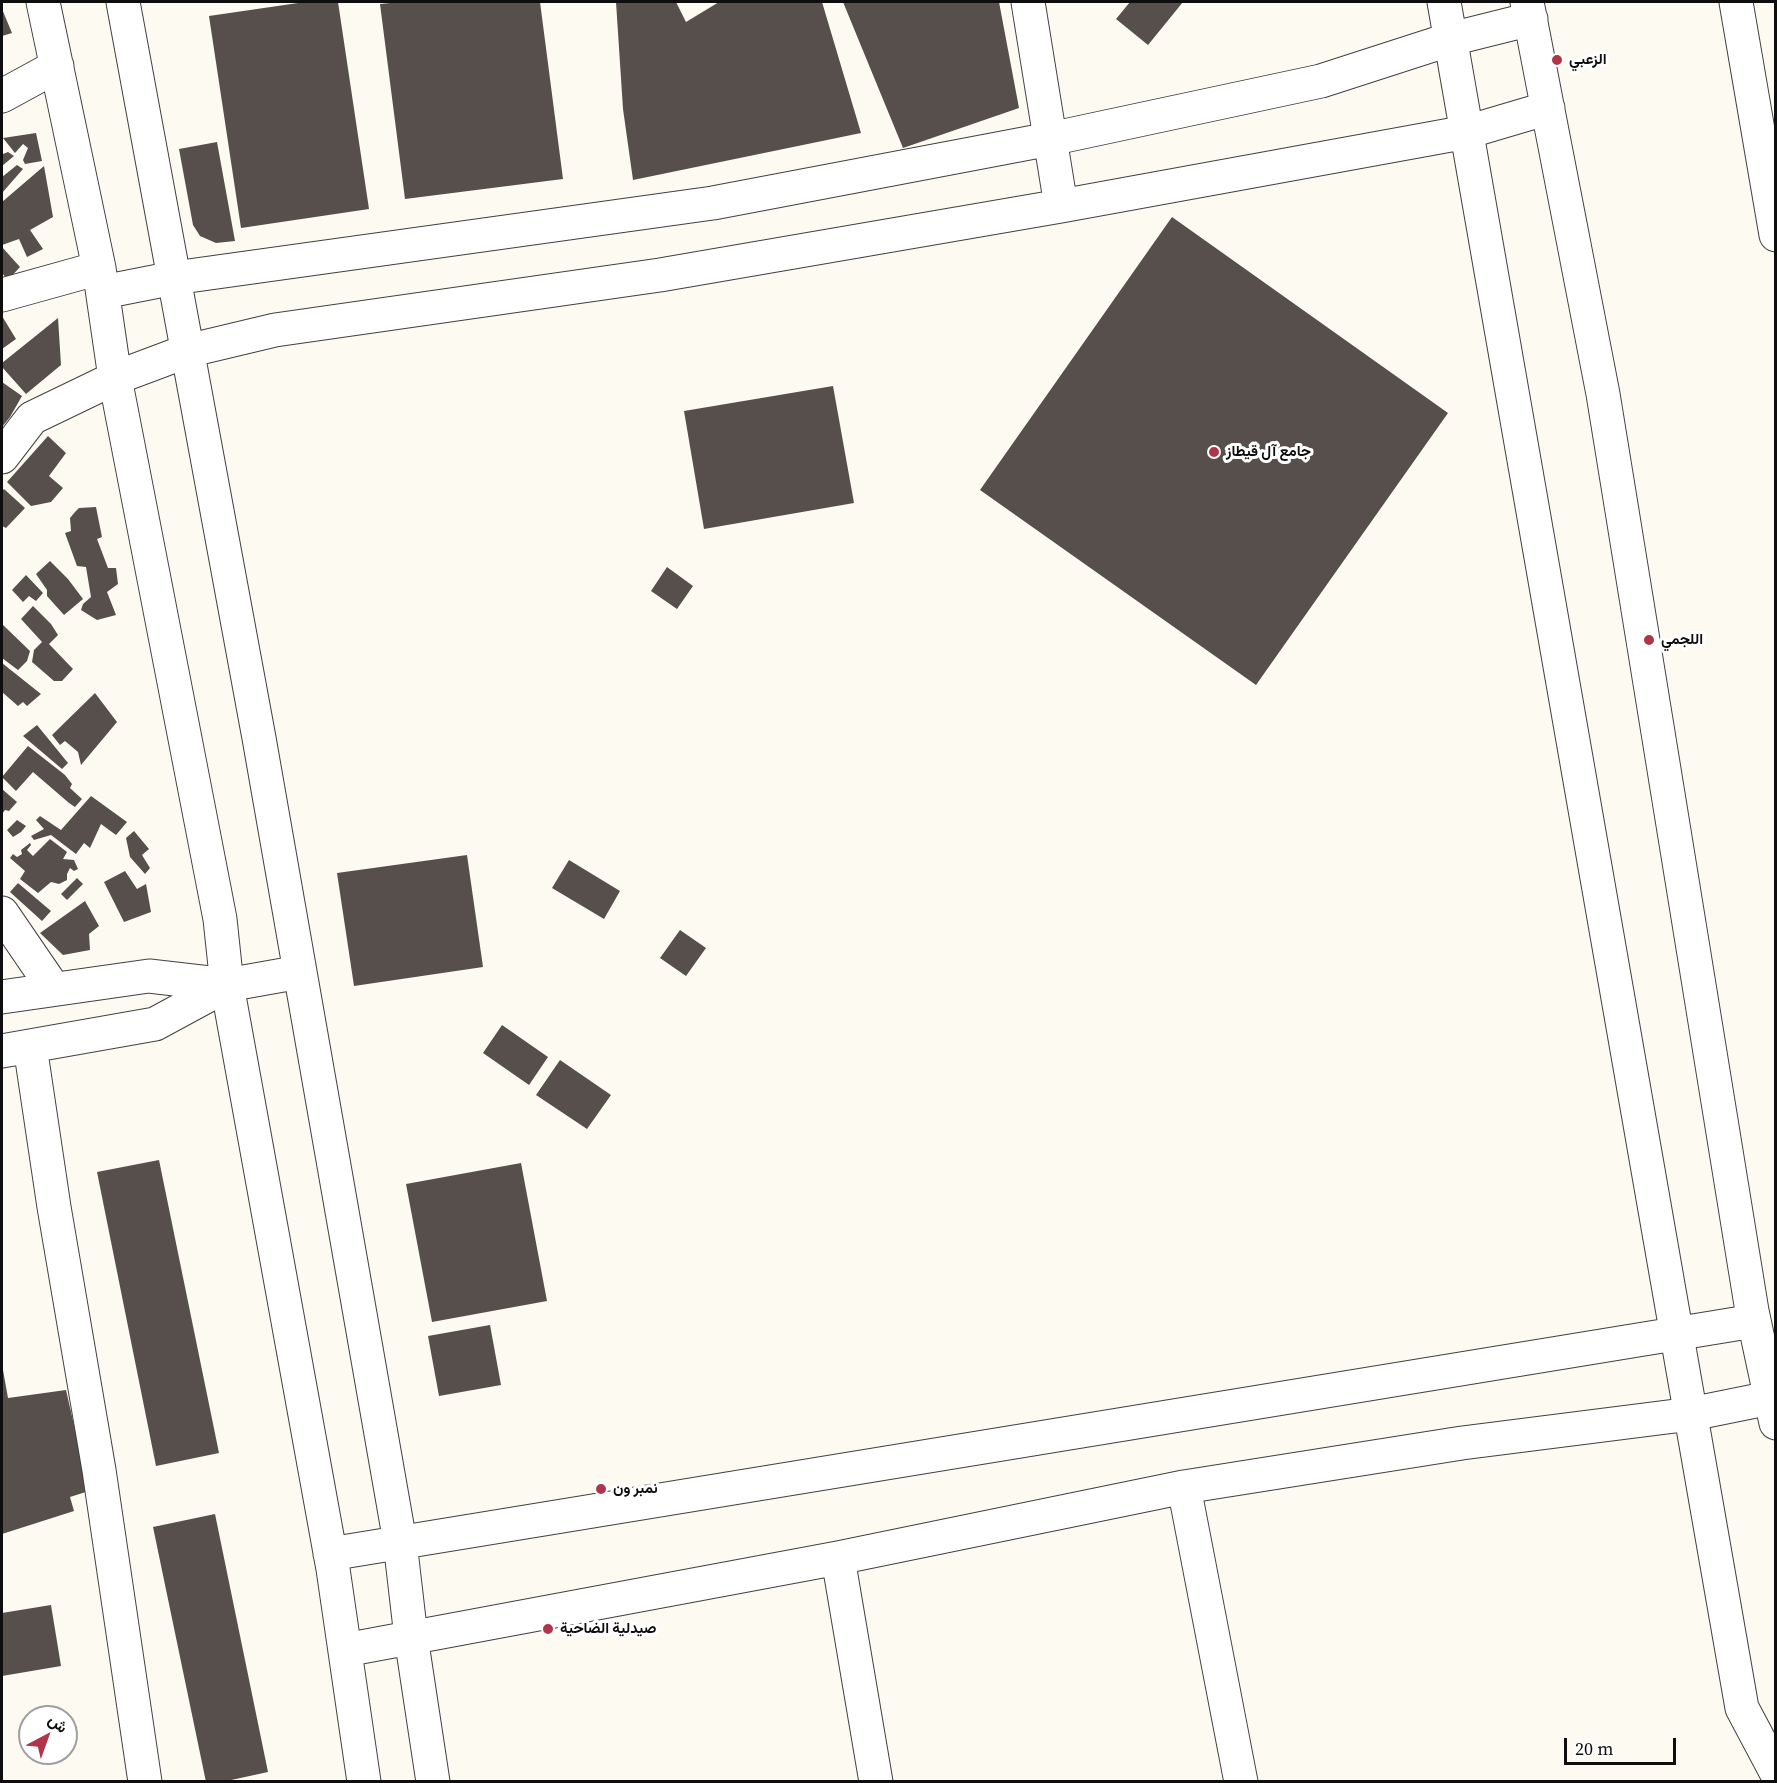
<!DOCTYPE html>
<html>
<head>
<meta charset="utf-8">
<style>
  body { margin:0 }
  #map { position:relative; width:1777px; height:1783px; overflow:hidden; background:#fdfaf1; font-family:"Source Serif 4",Vazirmatn,serif }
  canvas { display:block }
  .frame { position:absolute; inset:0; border:3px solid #0e0e0e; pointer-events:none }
  .north { position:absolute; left:18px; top:1705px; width:60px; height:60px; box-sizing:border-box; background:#fff; border:2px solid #9f9f9f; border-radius:50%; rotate:41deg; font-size:16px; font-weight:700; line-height:24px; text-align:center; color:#0e0e0e }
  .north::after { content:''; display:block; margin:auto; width:21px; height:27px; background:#af3549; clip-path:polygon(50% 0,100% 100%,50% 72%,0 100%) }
  .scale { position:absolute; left:1564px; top:1738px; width:112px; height:27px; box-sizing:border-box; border:3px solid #0e0e0e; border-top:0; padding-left:8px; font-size:18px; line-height:21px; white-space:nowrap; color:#0e0e0e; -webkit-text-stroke:4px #fff; paint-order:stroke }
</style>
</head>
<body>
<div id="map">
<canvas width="1777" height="1783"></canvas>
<div class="frame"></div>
<div class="north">ش</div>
<div class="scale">20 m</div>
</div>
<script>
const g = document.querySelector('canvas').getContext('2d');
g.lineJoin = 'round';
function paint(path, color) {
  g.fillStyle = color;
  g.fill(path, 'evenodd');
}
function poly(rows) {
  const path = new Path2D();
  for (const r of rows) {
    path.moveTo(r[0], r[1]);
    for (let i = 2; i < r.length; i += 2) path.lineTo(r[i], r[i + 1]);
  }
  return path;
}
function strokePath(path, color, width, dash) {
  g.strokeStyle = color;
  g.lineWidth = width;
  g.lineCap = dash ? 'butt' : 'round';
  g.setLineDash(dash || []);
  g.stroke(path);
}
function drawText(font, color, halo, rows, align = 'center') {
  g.font = font + ' "Source Serif 4",Vazirmatn,serif';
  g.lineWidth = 6;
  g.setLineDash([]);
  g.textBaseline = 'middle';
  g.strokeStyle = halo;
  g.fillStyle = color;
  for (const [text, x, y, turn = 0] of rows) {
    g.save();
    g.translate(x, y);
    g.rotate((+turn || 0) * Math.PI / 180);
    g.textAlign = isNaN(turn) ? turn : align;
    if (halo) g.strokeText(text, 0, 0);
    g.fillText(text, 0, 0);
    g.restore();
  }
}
paint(poly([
  [305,2,338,2,369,209,241,228,209,16],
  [400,2,540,2,563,179,405,199,380,4],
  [616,2,676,2,686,22,719,2,822,2,861,133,633,180,623,109],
  [843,2,999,2,1019,108,903,148],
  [1130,2,1183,2,1148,45,1116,19],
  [2,9,12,33,2,36],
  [36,133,42,161,25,164,23,160,28,148,23,144,15,153,3,138],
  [217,142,235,241,216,243,200,236,193,225,179,149],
  [2,152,3,154,8,152,14,156,2,166],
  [17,165,23,169,2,193,2,177],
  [44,166,53,217,30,230,43,249,27,257,19,239,2,245,2,202],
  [1172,217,1448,413,1256,685,980,490],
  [2,247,20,267,8,280,2,273],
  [2,316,16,339,2,349],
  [58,318,61,365,26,394,2,367,2,363],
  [2,382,22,396,10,417,2,427],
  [833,386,854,503,704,529,684,411],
  [48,436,66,453,49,476,63,488,51,502,31,506,7,482],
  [4,489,25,508,6,528,2,526,2,491],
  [96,507,102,537,97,539,108,568,116,568,118,584,107,592,116,615,97,620,81,610,83,604,91,597,86,567,77,566,65,533,71,531,70,518,75,512,79,508],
  [50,561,68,579,83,599,64,615,47,596,47,590,36,574],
  [667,567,693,586,677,609,651,591],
  [26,575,43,593,36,601,29,596,23,602,12,590],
  [33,606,51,624,58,635,49,644,73,669,62,681,54,681,32,662,34,650,42,642,21,619],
  [2,624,30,651,27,661,18,670,2,658],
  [2,663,41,694,27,706,23,702,18,706,2,692],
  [95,693,117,722,81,765,78,752,65,741,60,745,52,735],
  [37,725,68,763,62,769,23,736],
  [28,746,65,775,72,784,70,788,82,799,75,807,69,803,33,772,16,791,2,777],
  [2,789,17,802,9,811,5,810,2,814],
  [91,796,127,822,116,835,101,824,90,848,84,843,76,854,51,835,34,840,31,836,44,829,36,820,40,816,61,830],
  [17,820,26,826,21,832,13,837,7,830],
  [134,831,149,849,142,855,150,868,145,874,130,857,126,838],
  [50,839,67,852,63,859,74,860,78,869,74,871,70,868,67,874,67,880,59,884,51,882,38,893,20,879,25,871,10,858,13,854,17,857,22,854,21,850,30,843,31,845,27,850,33,856],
  [467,855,483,967,354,986,337,873],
  [569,860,620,891,604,919,552,888],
  [125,871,137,889,146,884,151,912,124,922,104,882],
  [77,878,83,884,67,900,61,894],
  [18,883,51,911,42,921,10,892],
  [85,901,99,926,89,934,90,950,63,955,40,933],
  [680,930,706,948,686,976,660,958],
  [502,1025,548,1057,529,1085,483,1053],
  [560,1060,611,1095,587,1129,536,1095],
  [159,1160,219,1453,156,1466,97,1172],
  [521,1163,547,1301,432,1322,406,1184],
  [490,1325,501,1385,439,1396,428,1336],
  [3,1370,8,1398,66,1390,89,1491,70,1497,74,1511,2,1534],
  [215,1514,268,1772,222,1782,206,1782,153,1527],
  [51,1605,61,1666,2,1676,2,1613]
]), '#564f4c');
const street = poly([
  [43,2,99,268,115,378,220,919,227,985,333,1569,364,1782],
  [123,2,259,738,400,1542,411,1637,433,1782],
  [1028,2,1061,206],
  [1444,2,1742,1708,1776,1772],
  [1527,2,1603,394,1752,1311,1776,1423],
  [1736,2,1776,235],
  [2,96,57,66],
  [103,292,174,278,713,203,1050,139,1321,81,1451,39,1531,19],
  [2,295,99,268],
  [2,457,32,418,115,378,187,351,275,330,660,275,1061,206,1467,132,1548,108],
  [2,913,54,989],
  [2,997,149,976,227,985,300,972],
  [30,1046,54,1207,99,1470,145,1782],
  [2,1051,155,1024,227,985],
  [1184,1487,1241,1782],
  [330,1554,1754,1321],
  [838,1558,876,1782],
  [345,1650,838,1558,1184,1487,1462,1443,1691,1414,1770,1398]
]);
strokePath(street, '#414141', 35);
strokePath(street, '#fff', 33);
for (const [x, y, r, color] of [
  [1557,60,6,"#af3549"],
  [1214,452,6,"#af3549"],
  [1649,640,6,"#af3549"],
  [601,1489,6,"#af3549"],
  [548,1629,6,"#af3549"]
]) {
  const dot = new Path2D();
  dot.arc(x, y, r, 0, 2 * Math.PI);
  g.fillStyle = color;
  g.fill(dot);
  strokePath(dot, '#fff', 2);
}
drawText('bold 15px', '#0e0e0e', '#fff', [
  ["الزعبي",1569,60],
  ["جامع آل قيطاز",1226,452],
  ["اللجمي",1661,640],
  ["نمبر ون",613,1489],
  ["صيدلية الضاحية",560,1629]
], 'left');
</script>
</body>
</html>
